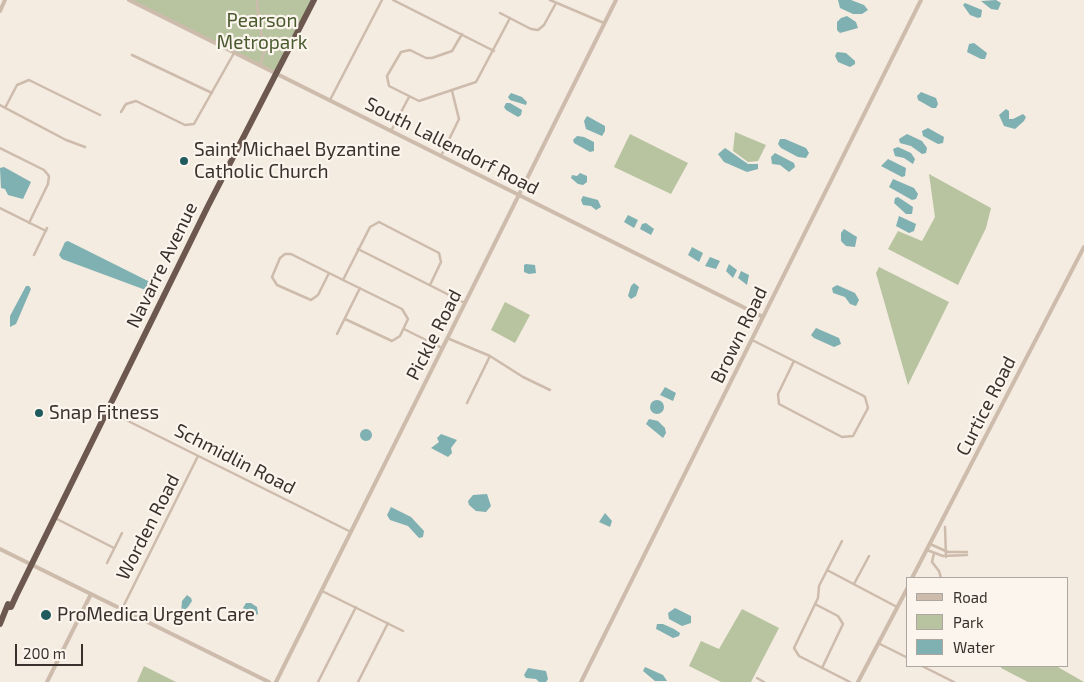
<!DOCTYPE html>
<html>
<head>
<meta charset="utf-8">
<style>
  body { margin:0 }
  #map { position:relative; width:1084px; height:682px; overflow:hidden; background:#f4ebe1; font-family:"Exo 2",sans-serif }
  canvas { display:block }
  .legend { position:absolute; left:906px; top:577px; width:162px; height:90px; box-sizing:border-box; background:#fbf5ee; border:1px solid #aea6a0; margin:0; padding:6px 9px; list-style:none; font-size:15px; color:#3b302b }
  .legend li { display:flex; align-items:center; gap:10px; height:25px }
  .legend b { width:25px; border:1px solid #aea6a0 }
  .scale { position:absolute; left:15px; top:644px; width:68px; height:22px; box-sizing:border-box; border:2px solid #3b302b; border-top:0; padding-left:6px; font-size:15px; line-height:18px; white-space:nowrap; color:#3b302b; -webkit-text-stroke:4px #fbf5ee; paint-order:stroke }
</style>
</head>
<body>
<div id="map">
<canvas width="1084" height="682"></canvas>
<ul class="legend">
<li><b style="height:6px;background:#cdbbac"></b>Road</li>
<li><b style="height:14px;background:#b8c4a0"></b>Park</li>
<li><b style="height:14px;background:#7fb0b2"></b>Water</li>
</ul>
<div class="scale">200 m</div>
</div>
<script>
const g = document.querySelector('canvas').getContext('2d');
g.lineJoin = 'round';
function paint(path, color) {
  g.fillStyle = color;
  g.fill(path, 'evenodd');
}
function poly(rows) {
  const path = new Path2D();
  for (const r of rows) {
    if (r.length === 3) {
      path.moveTo(r[0] + r[2], r[1]);
      path.arc(r[0], r[1], r[2], 0, 2 * Math.PI);
      continue;
    }
    path.moveTo(r[0], r[1]);
    for (let i = 2; i < r.length; i += 2) path.lineTo(r[i], r[i + 1]);
  }
  return path;
}
function strokePath(path, color, width, dash) {
  g.strokeStyle = color;
  g.lineWidth = width;
  g.lineCap = dash ? 'butt' : 'round';
  g.setLineDash(dash || []);
  g.stroke(path);
}
function drawText(font, color, halo, rows, align = 'center') {
  g.font = font + ' "Exo 2",sans-serif';
  g.lineWidth = 4.5;
  g.setLineDash([]);
  g.textBaseline = 'middle';
  g.strokeStyle = halo;
  g.fillStyle = color;
  for (const [text, x, y, turn = 0] of rows) {
    g.save();
    g.translate(x, y);
    g.rotate((+turn || 0) * Math.PI / 180);
    g.textAlign = isNaN(turn) ? turn : align;
    if (halo) g.strokeText(text, 0, 0);
    g.fillText(text, 0, 0);
    g.restore();
  }
}
paint(poly([
  [129,0,314,0,276,75],
  [735,132,766,145,758,161,748,162,733,151],
  [630,134,688,163,671,194,614,167],
  [929,174,991,208,986,228,958,285,888,249,898,231,922,241,935,217],
  [879,267,949,302,908,385,876,273],
  [505,302,530,315,515,343,491,330],
  [742,609,779,628,751,682,721,682,689,666,701,641,719,649],
  [144,666,176,682,137,682],
  [1001,666,1056,666,1084,682,1028,682,1001,668]
]), '#b8c4a0');
paint(poly([
  [838,0,851,0,864,5,868,10,862,14,853,14,840,8],
  [996,0,1001,3,998,10,991,9,981,1],
  [965,3,982,10,981,17,978,18,970,15,963,5],
  [847,16,856,22,858,28,840,33,837,30,837,22,841,18],
  [974,43,987,53,985,59,981,59,967,52,969,44],
  [837,52,846,53,855,61,855,64,850,67,838,62,835,56],
  [921,92,936,98,938,104,936,108,932,108,918,100,917,96],
  [511,93,522,97,527,102,526,105,510,100,508,97],
  [506,103,510,103,522,110,521,115,518,117,506,110,504,107],
  [1006,109,1009,111,1009,119,1013,119,1023,114,1026,117,1024,121,1015,129,1004,126,999,115],
  [587,116,605,126,605,131,602,136,586,129,584,121],
  [928,128,944,137,943,143,938,144,923,136,922,131],
  [907,134,922,141,927,148,926,153,922,154,911,146,900,143,899,139],
  [577,136,584,137,594,142,594,151,590,152,574,143,573,140],
  [780,139,785,139,806,148,809,153,806,158,798,157,781,148,778,144],
  [898,147,911,153,915,159,913,164,904,158,895,156,893,149],
  [725,148,748,164,758,164,758,169,747,172,724,162,718,154],
  [775,153,794,163,795,167,789,172,780,165,772,164,771,157],
  [888,159,906,168,905,176,902,177,881,166],
  [4,167,31,182,23,199,8,195,5,189,1,188,0,168],
  [580,173,587,176,587,182,583,185,578,184,571,178,572,175,577,176],
  [893,179,914,188,918,194,916,199,912,200,889,187],
  [583,196,598,200,601,207,596,210,591,206,583,205,581,200],
  [898,197,913,207,912,214,906,214,894,203,895,198],
  [628,215,638,220,634,228,624,222],
  [899,216,916,224,914,231,909,233,896,226],
  [646,223,654,229,651,235,640,229,642,224],
  [844,229,857,237,855,247,846,246,841,241,841,233],
  [68,241,154,284,156,289,151,292,62,259,59,255,65,242],
  [692,247,703,253,699,262,688,255],
  [710,257,720,261,716,269,705,266],
  [526,264,535,265,536,273,529,274,524,272,524,265],
  [729,264,737,270,733,278,726,271],
  [741,271,749,275,747,285,738,278],
  [634,283,639,287,636,296,631,299,628,296,631,286],
  [837,285,855,293,859,300,856,306,850,304,845,297,833,293,832,288],
  [26,286,29,286,31,289,16,324,10,327,10,316],
  [816,328,839,338,841,344,834,347,814,338,811,335],
  [665,387,676,393,673,401,660,395],
  [657,407,7],
  [649,419,658,421,665,428,666,433,663,438,646,424],
  [366,435,6],
  [441,434,457,440,451,448,452,453,448,457,431,448,439,442,437,438],
  [487,494,491,506,486,512,476,511,469,505,468,501,473,495],
  [391,507,411,517,424,531,423,537,419,538,408,526,390,520,387,515],
  [605,513,612,521,610,527,599,522],
  [187,595,191,598,192,601,188,607,181,613,182,601],
  [246,603,251,603,257,607,258,614,254,616,246,612,243,608],
  [675,608,691,616,691,623,682,626,669,619,668,613],
  [657,624,663,624,674,629,680,633,679,636,673,638,660,631,656,629],
  [645,667,663,675,667,681,655,681,643,671],
  [528,668,546,671,548,679,546,682,539,682,536,679,526,678,524,675]
]), '#7fb0b2');
strokePath(poly([
  [257,0,259,23,265,50,260,65],
  [393,0,494,51],
  [550,0,604,23],
  [500,13,531,29,538,30,544,25,556,3],
  [462,34,452,51,432,58,426,58,410,50,401,52,387,76,389,86,419,101,476,82,510,18],
  [132,55,212,93],
  [330,100,382,0],
  [0,105,66,140,85,147],
  [5,108,17,85,29,80,100,115],
  [121,112,126,104,136,101,185,125,194,124,234,53],
  [391,131,409,97],
  [0,148,44,170,49,176,48,184,29,223],
  [441,156,459,119,452,91],
  [0,208,46,231],
  [358,249,465,303],
  [34,255,47,228],
  [329,273,318,295,311,300,277,285,272,277,280,258,285,254,291,254,343,280,402,309,408,319,400,336,392,341,345,319],
  [343,280,370,227,379,222,439,253,441,262,430,285],
  [404,329,442,348],
  [337,334,360,288],
  [447,338,490,356,523,377,550,390],
  [752,340,862,395,865,397,868,408,853,436,842,437,779,404,778,394,794,361],
  [467,403,490,356],
  [108,411,351,532],
  [55,518,114,548],
  [945,527,946,557],
  [842,541,819,586,818,598,794,648,799,656,850,682],
  [930,544,948,552,967,552],
  [927,550,943,556,967,555],
  [934,553,932,562,939,571,941,578],
  [107,563,122,533],
  [827,570,897,607],
  [854,584,869,556],
  [322,591,403,631],
  [815,604,838,616,843,624,822,668],
  [122,609,198,456],
  [878,643,908,658],
  [922,666,954,682],
  [757,678,764,682],
  [318,682,356,607],
  [358,682,388,623]
]), '#cdbbac', 2.5);
strokePath(poly([
  [129,0,763,317],
  [0,11,5,0],
  [0,549,269,682],
  [912,578,1084,247],
  [47,682,91,594],
  [276,682,616,0],
  [581,682,921,0],
  [858,682,908,587]
]), '#cdbbac', 4);
strokePath(poly([
  [8,607,11,607,16,596,208,206,314,0],
  [0,624,8,604]
]), '#6c584f', 6);
for (const [x, y, r, color] of [
  [184,161,5,"#1f5a5e"],
  [39,413,5,"#1f5a5e"],
  [46,615,6,"#1f5a5e"]
]) {
  const dot = new Path2D();
  dot.arc(x, y, r, 0, 2 * Math.PI);
  g.fillStyle = color;
  g.fill(dot);
  strokePath(dot, '#fbf5ee', 2);
}
drawText('19px', '#4a5a2e', '#fbf5ee', [
  ["Pearson",262,21],
  ["Metropark",262,43]
]);
drawText('19px', '#3b302b', '#fbf5ee', [
  ["South Lallendorf Road",452,146,27],
  ["Navarre Avenue",162,265,-64],
  ["Pickle Road",434,335,-63],
  ["Brown Road",739,335,-64],
  ["Curtice Road",986,406,-63],
  ["Schmidlin Road",235,459,27],
  ["Worden Road",148,527,-63]
]);
drawText('19px', '#3b302b', '#fbf5ee', [
  ["Saint Michael Byzantine",194,150],
  ["Catholic Church",194,172],
  ["Snap Fitness",49,413],
  ["ProMedica Urgent Care",57,615]
], 'left');
</script>
</body>
</html>
